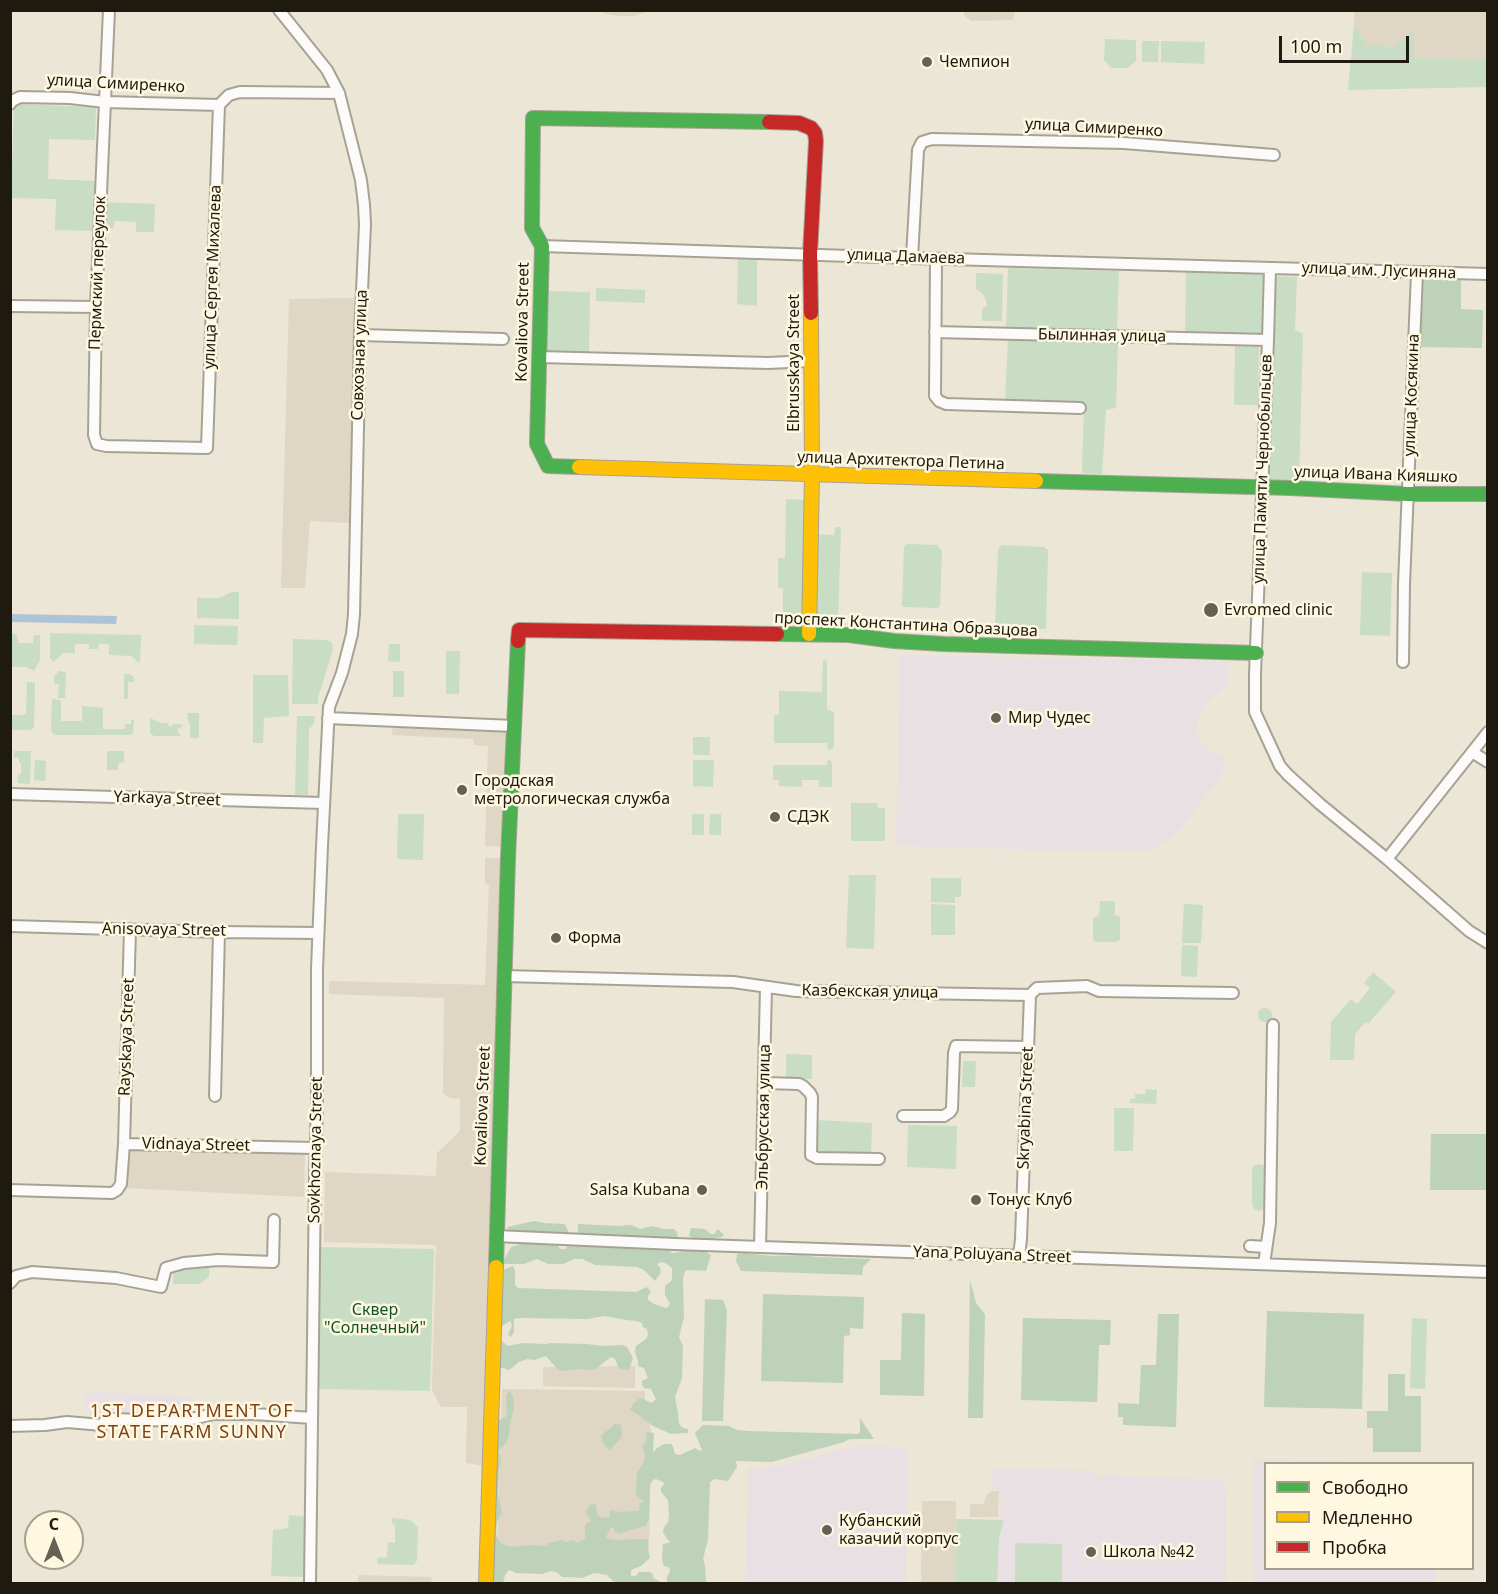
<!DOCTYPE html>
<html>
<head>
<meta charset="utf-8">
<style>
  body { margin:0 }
  #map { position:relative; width:1498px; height:1594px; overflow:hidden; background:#ebe6d5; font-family:"Noto Sans",sans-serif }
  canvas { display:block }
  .frame { position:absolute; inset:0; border:12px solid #1e1a10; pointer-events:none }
  .legend { position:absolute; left:1264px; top:1462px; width:210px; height:108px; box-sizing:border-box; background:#fff8e0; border:2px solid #a59f8d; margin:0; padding:8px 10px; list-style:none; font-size:18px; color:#1e1a10 }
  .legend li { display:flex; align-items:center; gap:12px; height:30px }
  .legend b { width:30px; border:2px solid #a59f8d }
  .north { position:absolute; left:24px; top:1510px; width:60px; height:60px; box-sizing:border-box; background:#fff8e0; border:2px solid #a59f8d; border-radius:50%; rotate:0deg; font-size:16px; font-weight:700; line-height:24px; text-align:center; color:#1e1a10 }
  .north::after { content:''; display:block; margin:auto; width:21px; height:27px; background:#666155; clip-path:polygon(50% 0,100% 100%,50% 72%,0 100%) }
  .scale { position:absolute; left:1279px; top:36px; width:130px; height:27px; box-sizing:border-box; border:3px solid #1e1a10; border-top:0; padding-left:8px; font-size:18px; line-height:21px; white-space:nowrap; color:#1e1a10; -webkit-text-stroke:4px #fff8e0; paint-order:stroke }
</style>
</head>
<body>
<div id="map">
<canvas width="1498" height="1594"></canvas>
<div class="frame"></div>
<ul class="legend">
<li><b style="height:8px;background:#4caf50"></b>Свободно</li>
<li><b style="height:8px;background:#ffc107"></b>Медленно</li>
<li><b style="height:8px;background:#c62828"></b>Пробка</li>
</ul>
<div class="north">С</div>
<div class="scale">100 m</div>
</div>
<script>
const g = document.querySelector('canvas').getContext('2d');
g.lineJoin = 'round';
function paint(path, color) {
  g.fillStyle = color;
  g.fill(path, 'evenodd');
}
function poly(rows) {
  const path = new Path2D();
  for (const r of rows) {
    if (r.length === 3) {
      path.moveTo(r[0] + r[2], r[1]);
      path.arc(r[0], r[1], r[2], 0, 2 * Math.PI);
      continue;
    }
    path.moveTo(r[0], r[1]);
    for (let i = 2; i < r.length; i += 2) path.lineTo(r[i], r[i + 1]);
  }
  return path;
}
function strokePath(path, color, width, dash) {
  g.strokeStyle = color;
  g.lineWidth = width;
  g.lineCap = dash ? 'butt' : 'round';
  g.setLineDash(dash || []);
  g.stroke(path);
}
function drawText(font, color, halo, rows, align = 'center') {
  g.font = font + ' "Noto Sans",sans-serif';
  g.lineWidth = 5;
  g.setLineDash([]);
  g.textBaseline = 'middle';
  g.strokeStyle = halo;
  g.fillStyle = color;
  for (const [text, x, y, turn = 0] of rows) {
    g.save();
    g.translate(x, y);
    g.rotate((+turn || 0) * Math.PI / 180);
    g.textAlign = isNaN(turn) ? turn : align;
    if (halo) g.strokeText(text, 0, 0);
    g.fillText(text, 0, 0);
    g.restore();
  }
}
paint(poly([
  [600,11,649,11,634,16,618,16,605,14],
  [963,11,963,10,1015,11,1013,20,972,21,965,16],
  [1354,11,1487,11,1487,59,1414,58,1395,47,1368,45,1354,25],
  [354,298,355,332,350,523,310,521,305,588,281,588,289,299],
  [393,720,514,726,509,847,485,846,488,746,474,745,473,739,392,735],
  [485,858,508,858,484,1466,466,1463,467,1407,441,1407,432,1390,436,1245,324,1242,325,1172,436,1176,437,1153,460,1131,460,1099,450,1098,443,1093,444,998,329,994,329,981,485,985,489,885,485,884],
  [128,1149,305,1152,304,1197,126,1188],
  [635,1366,635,1388,543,1386,543,1367],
  [502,1389,645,1391,645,1401,651,1431,649,1552,497,1548],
  [992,1491,999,1491,998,1517,970,1517,970,1504,983,1504,987,1495],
  [922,1501,956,1501,955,1583,921,1584],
  [358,1575,431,1577,432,1583,358,1583]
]), '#dfd6c4');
paint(poly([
  [900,655,1227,661,1227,686,1204,705,1200,714,1196,735,1200,742,1210,750,1226,759,1221,778,1173,837,1158,848,1150,851,1141,852,896,846],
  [85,1391,191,1397,190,1416,84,1411],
  [855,1446,908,1447,906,1583,745,1583,748,1468,772,1468],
  [1253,1459,1438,1462,1438,1464,1266,1464,1266,1568,1435,1569,1435,1583,1253,1583],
  [992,1468,1095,1471,1095,1475,1225,1480,1226,1583,955,1584,956,1519,1001,1519,1001,1490,991,1489]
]), '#e9e0e4');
paint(poly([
  [1354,25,1368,45,1395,47,1414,30,1414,58,1487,59,1487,87,1348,90],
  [1105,39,1136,40,1136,61,1128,68,1111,68,1104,60],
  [1142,41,1159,41,1158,62,1142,62],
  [1161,41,1205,42,1204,64,1161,62],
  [14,104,96,107,95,140,49,139,48,179,95,181,94,231,55,230,56,199,11,198],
  [104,202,155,204,154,232,136,232,136,222,114,221,114,228,103,228],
  [738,257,757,257,757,306,737,304],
  [1008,268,1119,271,1117,330,1006,328],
  [1186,270,1263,271,1262,334,1185,333],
  [976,273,1003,274,1002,321,982,321,982,309,987,306,986,300,982,293,976,289],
  [1270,276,1297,277,1295,330,1303,334,1299,481,1265,480],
  [596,288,645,290,645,303,596,301],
  [544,291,590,292,589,354,543,353],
  [1008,338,1118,342,1116,408,1106,410,1102,474,1082,473,1084,405,1005,402],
  [1235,345,1259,345,1258,405,1234,405],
  [786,499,804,500,802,626,800,627,783,626,783,588,778,588,778,558,785,558],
  [835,527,841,527,838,624,836,627,818,627,815,625,815,534,834,535],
  [907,544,937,545,942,551,940,606,937,608,904,607,902,606,904,547],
  [1002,545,1044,547,1048,550,1046,629,995,628,998,549],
  [1362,572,1392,573,1390,636,1360,635],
  [232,592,239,592,239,619,197,618,197,598,219,598],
  [901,621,939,622,939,629,936,632,925,631,921,628,903,630,901,628],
  [194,625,238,626,237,645,194,644],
  [50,633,141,635,140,661,139,663,131,656,109,655,109,644,99,644,98,649,89,649,89,644,75,644,75,653,63,653,53,662,50,658],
  [11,634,17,634,18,643,33,643,34,635,40,635,40,660,34,671,26,667,11,667],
  [293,639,324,640,330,641,333,645,332,652,318,698,318,704,292,704],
  [389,644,400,644,400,662,388,661],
  [446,651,460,651,459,694,446,694],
  [823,660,827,661,827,709,834,712,834,747,832,749,828,750,827,743,774,743,774,715,779,715,779,691,822,692],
  [59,671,66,672,65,698,58,698,59,684,54,684,54,676],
  [393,671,404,671,404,697,393,697],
  [124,674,129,674,134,677,134,682,128,682,128,699,124,699],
  [253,675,288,675,289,716,264,718,263,743,253,743],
  [27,682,35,682,34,727,30,730,11,730,11,715,23,715,26,713],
  [52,699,61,700,61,721,82,721,82,706,103,708,103,729,125,729,125,724,131,724,131,720,134,720,133,733,130,735,56,735,52,733,51,729],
  [188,713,199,713,199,738,190,738,190,725,187,717],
  [297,716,315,716,314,724,309,729,308,795,295,795],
  [150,718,161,723,167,723,170,727,174,724,181,724,183,726,177,730,181,736,154,736,150,733],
  [693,737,710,737,710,755,693,755],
  [14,751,31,751,30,784,18,783,18,774,21,774,21,763,19,763,19,758,14,758],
  [107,751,124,751,124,762,118,764,118,770,107,770],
  [828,759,830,760,832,763,832,787,819,787,819,780,802,780,802,787,779,786,779,780,773,780,773,765,827,765],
  [35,760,46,761,45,781,34,780],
  [693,760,714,760,713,787,693,786],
  [851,803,877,803,878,808,885,808,885,841,851,841],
  [398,814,424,814,423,860,397,859],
  [692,814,704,814,704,835,692,835],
  [710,814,721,814,721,835,709,835],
  [849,875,876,875,874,949,846,948],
  [931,878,961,878,961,897,955,897,955,903,931,902],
  [1100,901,1115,901,1115,915,1120,917,1120,940,1116,942,1097,942,1093,940,1093,918,1099,915],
  [931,904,955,905,955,935,931,935],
  [1184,904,1203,905,1201,943,1182,943],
  [1182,945,1198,946,1197,977,1181,976],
  [1373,972,1396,992,1368,1024,1366,1022,1355,1034,1354,1060,1330,1060,1331,1022,1351,999,1357,1004,1370,988,1364,983],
  [1265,1015,7],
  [786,1054,812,1055,812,1079,786,1079],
  [963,1061,976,1061,975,1087,962,1087],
  [1146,1089,1157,1090,1156,1104,1130,1103,1130,1099,1135,1099,1135,1094,1145,1094],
  [1114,1108,1134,1108,1133,1151,1114,1151],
  [816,1120,872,1123,871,1154,814,1151],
  [908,1125,957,1126,956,1169,907,1167],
  [1258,1164,1266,1166,1265,1209,1259,1211,1254,1209,1252,1205,1252,1170,1253,1167],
  [318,1247,434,1249,430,1391,317,1389],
  [183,1266,209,1266,209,1277,199,1284,173,1284,173,1271],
  [1412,1318,1427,1319,1425,1389,1410,1388],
  [289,1515,309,1517,305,1577,271,1576,273,1530,288,1528],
  [392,1518,410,1520,418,1527,417,1561,413,1565,378,1564,377,1558,387,1557,388,1542,395,1543,395,1525,392,1524],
  [956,1519,1001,1520,1004,1521,999,1537,997,1583,955,1583],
  [1015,1543,1062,1544,1062,1583,1015,1583]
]), '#c9dcc4');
paint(poly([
  [1418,278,1461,279,1461,309,1483,310,1482,348,1417,347],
  [1431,1134,1487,1134,1487,1190,1430,1190],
  [534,1221,545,1223,565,1224,569,1233,557,1239,558,1246,560,1249,566,1249,571,1238,580,1237,578,1232,578,1224,618,1226,631,1225,640,1229,653,1226,663,1229,674,1229,677,1232,679,1244,671,1245,670,1251,672,1253,680,1252,694,1238,689,1236,691,1228,705,1229,711,1234,714,1234,718,1229,724,1235,722,1237,716,1238,713,1245,709,1246,707,1253,711,1255,706,1271,688,1270,685,1271,683,1278,684,1317,679,1337,683,1346,682,1378,675,1397,678,1413,679,1424,683,1428,688,1429,688,1433,671,1434,653,1426,630,1409,633,1404,640,1398,652,1403,656,1399,651,1389,644,1388,642,1385,642,1381,648,1378,644,1368,638,1366,638,1361,635,1352,636,1346,646,1339,648,1335,647,1329,643,1327,642,1323,636,1321,626,1320,605,1316,587,1319,520,1318,514,1319,514,1332,511,1337,508,1334,512,1326,510,1321,497,1329,500,1271,513,1266,515,1270,515,1285,518,1288,636,1292,647,1287,651,1292,648,1296,648,1300,654,1304,667,1308,670,1304,665,1295,665,1286,672,1280,672,1268,667,1264,662,1262,657,1264,661,1269,660,1274,655,1281,644,1270,637,1267,595,1265,582,1259,574,1259,563,1264,548,1264,537,1259,524,1264,502,1264,511,1247,518,1245,525,1239,511,1232,507,1227],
  [745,1253,771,1256,804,1255,816,1257,871,1259,863,1267,862,1275,741,1271,736,1261,737,1254],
  [970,1280,976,1303,985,1314,983,1418,968,1418],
  [763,1294,864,1297,863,1329,850,1328,850,1335,844,1336,843,1383,761,1381],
  [705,1299,723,1300,727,1310,723,1421,702,1421],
  [1267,1311,1364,1314,1362,1409,1264,1407],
  [902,1313,925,1314,924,1396,880,1395,880,1360,901,1360],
  [1158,1314,1179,1314,1176,1427,1123,1425,1123,1417,1118,1417,1118,1403,1139,1404,1141,1365,1156,1365],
  [1023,1318,1111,1320,1110,1345,1099,1345,1097,1402,1021,1400],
  [499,1339,508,1346,522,1343,546,1344,551,1343,586,1344,605,1346,622,1345,627,1347,633,1358,629,1370,619,1369,615,1359,611,1357,594,1370,579,1369,565,1371,558,1370,546,1356,534,1360,527,1359,519,1362,512,1368,508,1370,504,1368,497,1368],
  [1388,1374,1405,1374,1405,1396,1421,1396,1421,1452,1373,1452,1373,1428,1367,1428,1367,1411,1388,1411],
  [509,1391,512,1394,513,1397,514,1409,510,1423,509,1436,506,1443,499,1450,501,1463,499,1469,498,1494,502,1512,497,1522,496,1535,500,1543,511,1547,530,1545,546,1546,549,1543,562,1540,567,1542,573,1540,578,1543,585,1539,585,1525,591,1521,586,1513,587,1509,591,1504,596,1505,597,1514,599,1517,605,1518,610,1517,610,1510,621,1512,639,1511,640,1503,644,1501,636,1495,637,1472,643,1464,645,1455,642,1446,647,1440,646,1436,647,1432,654,1433,653,1453,657,1448,664,1444,671,1444,673,1447,675,1454,680,1455,695,1448,700,1451,702,1450,695,1433,703,1425,729,1426,737,1430,749,1431,858,1434,860,1432,860,1418,874,1439,850,1439,844,1442,772,1462,736,1461,737,1467,728,1481,714,1479,710,1482,708,1539,703,1559,705,1565,706,1583,667,1583,667,1577,670,1571,669,1567,664,1566,662,1560,663,1544,671,1542,667,1539,663,1532,664,1527,668,1522,669,1515,668,1500,661,1492,661,1488,664,1484,663,1482,656,1479,653,1480,650,1485,649,1518,646,1526,629,1530,620,1534,615,1532,614,1528,611,1527,606,1537,611,1540,648,1539,648,1550,650,1558,641,1566,631,1570,631,1576,636,1576,639,1572,649,1572,653,1574,653,1578,663,1583,633,1583,632,1582,619,1583,613,1581,607,1575,594,1573,582,1578,568,1577,562,1577,556,1572,551,1571,543,1574,516,1573,509,1570,505,1575,503,1583,495,1583,495,1582,492,1578,496,1418,500,1420,507,1416,506,1396],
  [616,1423,621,1425,622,1437,610,1450,604,1445,601,1436]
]), '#bed2ba');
paint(poly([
  [11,614,117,616,116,624,11,622]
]), '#adc4d6');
const street = poly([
  [109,10,96,307,94,435,97,444,106,446,207,448,219,105],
  [279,10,327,70,339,93,361,180,364,205,365,224,360,335,354,614,352,634,342,673,329,707,322,846,317,969,317,1102,315,1177,310,1584],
  [10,104,12,101,20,97,70,98,105,102,219,105],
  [219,105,229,95,240,92,339,93],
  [542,246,912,258,1488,274],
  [912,258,918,150,922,142,932,139,1124,143,1274,155],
  [936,259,935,396,939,401,946,404,1080,408],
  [1270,268,1268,340,1255,674,1255,712,1280,766,1288,775,1320,804,1387,859,1469,931,1488,943],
  [10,306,96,307],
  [935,332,1268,340],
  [360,335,503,339],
  [539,357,768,363,810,361],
  [1403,662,1404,584,1417,273],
  [328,718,514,726],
  [1472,752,1488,762],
  [10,794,323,803],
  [1387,859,1488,732],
  [10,926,219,932,318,933],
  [504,976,733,982,796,991,1030,995,1037,988,1087,986,1099,991,1233,993],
  [764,1083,799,1084,803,1086,810,1093,812,1097,811,1155,817,1158,879,1159],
  [215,1096,219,932],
  [903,1116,944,1116,950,1112,952,1109,954,1053,956,1046,1028,1047],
  [124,1144,315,1148],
  [10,1190,112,1193,117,1190,121,1184,124,1144,130,929],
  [496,1236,675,1244,1488,1272],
  [1250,1246,1266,1247],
  [760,1247,766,987],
  [1019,1256,1021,1239,1030,995],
  [1264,1264,1270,1223,1273,1025],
  [10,1283,16,1276,32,1272,116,1278,161,1287,166,1268,184,1263,218,1260,273,1262,274,1220],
  [10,1426,45,1425,67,1422,102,1425,105,1421,110,1419,182,1421,214,1414,254,1414,312,1418]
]);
const fast = poly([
  [579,467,548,466,537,444,542,246,532,228,533,118,769,122],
  [1036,481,1290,488,1408,494,1488,494],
  [777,634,849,635,894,641,944,644,1256,653],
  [496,1267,508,858,518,641]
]);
const slow = poly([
  [579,467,1036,481],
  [809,634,812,475,811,313],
  [486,1584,496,1267]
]);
const jam = poly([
  [769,122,799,123,811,128,815,133,816,141,810,254,811,313],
  [518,641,519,630,777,634]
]);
strokePath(street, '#a6a295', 14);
strokePath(fast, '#a6a295', 16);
strokePath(slow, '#a6a295', 16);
strokePath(jam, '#a6a295', 16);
strokePath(street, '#fcfbf9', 10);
strokePath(fast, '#4caf50', 14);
strokePath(slow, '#ffc107', 14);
strokePath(jam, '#c62828', 14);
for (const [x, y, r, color] of [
  [927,62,6,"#666155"],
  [1211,610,8,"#666155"],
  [996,718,6,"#666155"],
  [462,790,6,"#666155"],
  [775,817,6,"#666155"],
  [556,938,6,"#666155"],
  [702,1190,6,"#666155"],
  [976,1200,6,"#666155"],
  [827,1530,6,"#666155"],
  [1091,1552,6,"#666155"]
]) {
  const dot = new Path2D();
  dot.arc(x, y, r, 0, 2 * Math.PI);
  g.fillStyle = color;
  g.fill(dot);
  strokePath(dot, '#fff8e0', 2);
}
drawText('16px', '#1e1a10', '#fff8e0', [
  ["Чемпион",939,62],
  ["Evromed clinic",1224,610],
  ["Мир Чудес",1008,718],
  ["Городская",474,781],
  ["метрологическая служба",474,799],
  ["СДЭК",787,817],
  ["Форма",568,938],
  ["Salsa Kubana",690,1190,"right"],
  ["Тонус Клуб",988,1200],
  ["Кубанский",839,1521],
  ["казачий корпус",839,1539],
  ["Школа №42",1103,1552]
], 'left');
drawText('16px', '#1e1a10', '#fff8e0', [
  ["улица Симиренко",116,84,3],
  ["улица Симиренко",1094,128,3],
  ["улица Дамаева",906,257,2],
  ["улица им. Лусиняна",1379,271,2],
  ["Пермский переулок",98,273,-88],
  ["улица Сергея Михалева",213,277,-88],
  ["Kovaliova Street",523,322,-89],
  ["Былинная улица",1102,336,1],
  ["Совхозная улица",360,355,-88],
  ["Elbrusskaya Street",794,363,-90],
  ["улица Косякина",1412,395,-88],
  ["улица Архитектора Петина",901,461,2],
  ["улица Памяти Чернобыльцев",1263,469,-88],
  ["улица Ивана Кияшко",1376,475,2],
  ["проспект Константина Образцова",906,625,3],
  ["Yarkaya Street",167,799,2],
  ["Anisovaya Street",164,930,1],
  ["Казбекская улица",870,992,1],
  ["Rayskaya Street",127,1037,-88],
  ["Kovaliova Street",483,1106,-88],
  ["Skryabina Street",1026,1108,-88],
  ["Эльбрусская улица",764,1117,-89],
  ["Vidnaya Street",196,1145,1],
  ["Sovkhoznaya Street",316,1150,-89],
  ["Yana Poluyana Street",992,1255,2]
]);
drawText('16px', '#11532b', '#fff8e0', [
  ["Сквер",375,1310],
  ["\"Солнечный\"",375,1328]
]);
g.letterSpacing = '1.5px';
drawText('18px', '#80421b', '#fff8e0', [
  ["1ST DEPARTMENT OF",192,1412],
  ["STATE FARM SUNNY",192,1433]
]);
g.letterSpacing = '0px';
</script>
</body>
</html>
